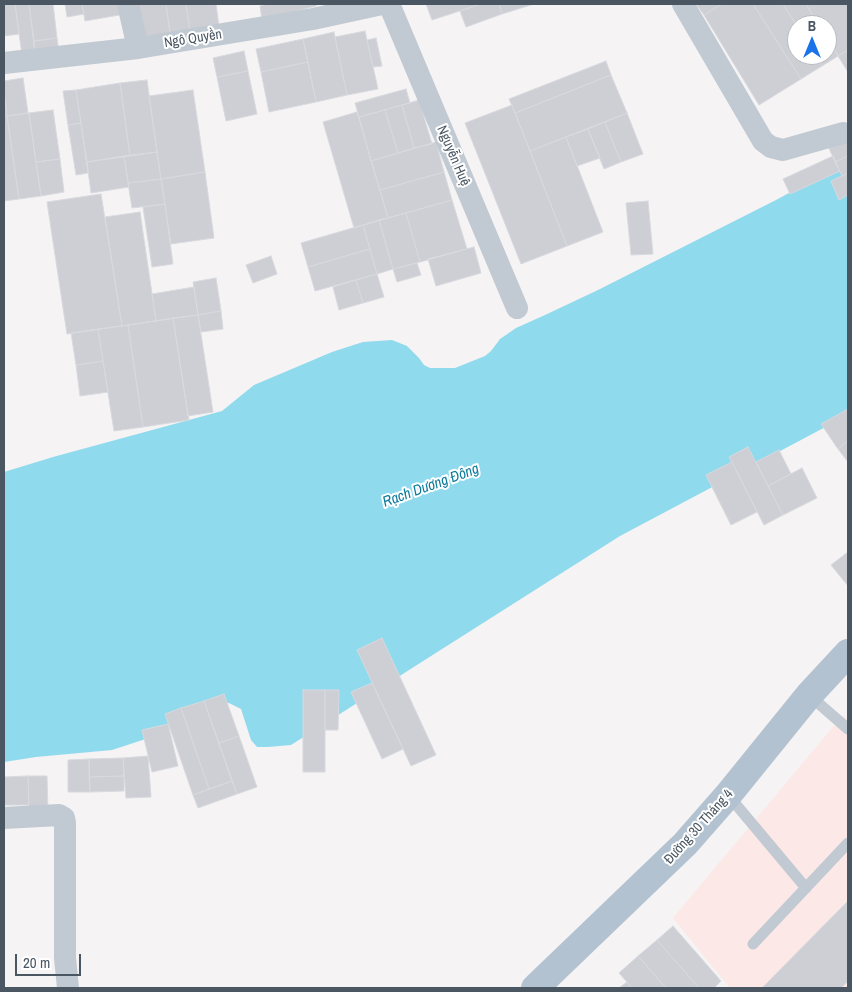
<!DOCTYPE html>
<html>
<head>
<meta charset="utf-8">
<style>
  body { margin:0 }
  #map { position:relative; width:852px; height:992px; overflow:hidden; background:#f5f3f3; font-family:"Archivo Narrow",sans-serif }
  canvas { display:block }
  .frame { position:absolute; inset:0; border:5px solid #4a5661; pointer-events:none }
  .north { position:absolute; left:787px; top:15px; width:50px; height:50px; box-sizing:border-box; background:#fff; border:1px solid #b7bbc0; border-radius:50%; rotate:0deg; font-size:14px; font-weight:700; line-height:20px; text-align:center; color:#4a5661 }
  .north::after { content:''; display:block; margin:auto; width:18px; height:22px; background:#1a73e8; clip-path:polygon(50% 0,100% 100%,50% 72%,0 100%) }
  .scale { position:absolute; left:15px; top:954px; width:66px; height:22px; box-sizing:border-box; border:2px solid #4a5661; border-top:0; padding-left:6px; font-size:15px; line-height:18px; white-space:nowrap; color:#4a5661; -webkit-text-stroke:4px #fff; paint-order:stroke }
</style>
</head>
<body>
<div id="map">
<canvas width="852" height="992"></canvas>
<div class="frame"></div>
<div class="north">B</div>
<div class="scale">20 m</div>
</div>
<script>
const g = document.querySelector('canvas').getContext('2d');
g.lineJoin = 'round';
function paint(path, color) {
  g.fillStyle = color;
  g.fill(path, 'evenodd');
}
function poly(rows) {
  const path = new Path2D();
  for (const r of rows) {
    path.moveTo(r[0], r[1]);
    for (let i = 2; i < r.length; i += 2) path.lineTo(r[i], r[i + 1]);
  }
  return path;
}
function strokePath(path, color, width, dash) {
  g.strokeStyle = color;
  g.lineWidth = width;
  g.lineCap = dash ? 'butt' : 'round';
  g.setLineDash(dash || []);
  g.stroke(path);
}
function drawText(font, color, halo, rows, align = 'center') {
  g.font = font + ' "Archivo Narrow",sans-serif';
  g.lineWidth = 4;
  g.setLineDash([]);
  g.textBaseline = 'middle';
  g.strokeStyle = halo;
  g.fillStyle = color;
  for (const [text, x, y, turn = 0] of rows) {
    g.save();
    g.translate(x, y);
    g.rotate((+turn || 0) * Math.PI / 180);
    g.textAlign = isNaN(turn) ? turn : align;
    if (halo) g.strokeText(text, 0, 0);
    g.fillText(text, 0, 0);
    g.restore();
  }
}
paint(poly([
  [843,715,848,720,848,988,730,988,673,918]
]), '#fce8e6');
paint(poly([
  [848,161,848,415,620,536,291,745,268,747,257,747,251,740,241,709,229,703,201,709,164,733,112,750,36,757,4,762,4,472,53,457,222,411,254,385,332,352,363,342,392,340,407,346,419,358,424,365,430,368,455,368,485,356,491,351,500,339,516,328,545,315,598,290,776,200]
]), '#90daee');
const building = poly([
  [4,4,15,4,19,34,4,36,4,4],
  [15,4,29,4,35,53,22,55,15,4],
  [29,4,53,4,57,38,34,41,29,4],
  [65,4,82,4,84,14,67,17,65,4],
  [82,4,123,4,125,14,85,21,82,4],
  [136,4,166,4,170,33,140,37,136,4],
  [166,4,186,4,190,31,170,33,166,4],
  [186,4,216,4,219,27,190,31,186,4],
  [270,4,318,4,316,6,262,20,260,6,270,4],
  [426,4,481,4,432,20,426,4],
  [481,4,499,4,502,14,466,27,460,11,481,4],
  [499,4,534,4,502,14,499,4],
  [696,4,722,4,704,15,696,4],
  [722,4,753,4,801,79,759,105,704,15,722,4],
  [753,4,783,4,797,26,797,55,815,55,822,66,801,79,753,4],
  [783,4,806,4,819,25,797,25,797,26,783,4],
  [806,4,848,4,848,50,838,56,827,38,827,25,819,25,806,4],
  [365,31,378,89,347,95,335,37,365,31],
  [334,32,347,95,316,102,303,39,334,32],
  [57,38,59,53,35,56,34,41,57,38],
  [376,38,382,66,373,67,367,40,376,38],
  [827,38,838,56,822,66,815,55,827,55,827,38],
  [303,39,308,62,261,72,256,49,303,39],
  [848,50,848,72,838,56,848,50],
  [244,51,248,71,217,77,213,58,244,51],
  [606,61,611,75,515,113,509,99,606,61],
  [308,62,316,102,269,112,261,72,308,62],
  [248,71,257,114,226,121,217,77,248,71],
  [611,75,627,113,530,151,515,113,611,75],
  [23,78,28,113,7,116,4,91,4,81,23,78],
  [147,80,157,152,130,156,120,83,147,80],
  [120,83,130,156,87,162,76,90,120,83],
  [406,89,410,103,359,117,355,103,406,89],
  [76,90,81,123,68,125,63,91,76,90],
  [193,90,205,172,161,179,149,96,193,90],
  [4,92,7,116,4,117,4,92],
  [419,100,432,144,414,148,402,105,419,100],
  [402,105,414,148,398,153,385,110,402,105],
  [512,105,567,246,521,264,465,123,512,105],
  [53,110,60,159,36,162,29,113,53,110],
  [385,110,398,153,371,161,359,117,385,110],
  [357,112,388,218,354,228,323,122,357,112],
  [29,113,41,196,19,199,7,116,29,113],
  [627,113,643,154,621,162,605,122,627,113],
  [7,116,19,199,4,201,4,117,7,116],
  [605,122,621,162,604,169,588,129,605,122],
  [81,123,88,173,76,175,68,125,81,123],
  [588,129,600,158,577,166,566,137,588,129],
  [566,137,603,232,567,246,530,151,566,137],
  [848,137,848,156,835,162,828,146,848,137],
  [436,142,444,172,380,190,371,161,436,142],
  [157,152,161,179,128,183,124,156,157,152],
  [124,156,129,187,91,193,87,162,124,156],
  [833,156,840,171,790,194,783,179,833,156],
  [848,156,848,173,842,176,835,162,848,156],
  [60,159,64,192,41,196,36,162,60,159],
  [205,172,214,238,171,244,161,179,205,172],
  [444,172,452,200,388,218,380,190,444,172],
  [848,173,848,195,839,200,831,181,848,173],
  [161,179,165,204,132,208,128,183,161,179],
  [101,194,122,326,67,334,47,202,101,194],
  [452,200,467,249,420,262,406,213,452,200],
  [648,201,653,254,631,255,626,203,648,201],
  [165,204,173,264,152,267,143,207,165,204],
  [140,212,156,321,122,326,105,217,140,212],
  [406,213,420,262,393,269,379,220,406,213],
  [379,220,393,269,377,274,363,225,379,220],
  [363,225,370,249,308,267,301,243,363,225],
  [474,247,481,273,436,286,428,259,474,247],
  [370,249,377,274,315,291,308,267,370,249],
  [271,256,277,274,253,283,246,265,271,256],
  [417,263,421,275,397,282,393,269,417,263],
  [377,274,384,297,363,303,356,280,377,274],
  [216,278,221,311,198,315,193,282,216,278],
  [356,280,363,303,339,310,333,287,356,280],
  [194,287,198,315,156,321,152,294,194,287],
  [221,311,223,329,201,332,198,315,221,311],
  [198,315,213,412,188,416,173,318,198,315],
  [173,318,189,420,143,427,128,325,173,318],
  [128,325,143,427,114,431,98,329,128,325],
  [98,329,103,361,76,365,71,333,98,329],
  [103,361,108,392,80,396,76,365,103,361],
  [848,409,848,440,838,449,821,424,848,409],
  [848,440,848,462,838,449,848,440],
  [748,447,783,515,764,525,729,457,748,447],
  [779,450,791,474,768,486,756,462,779,450],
  [732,462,757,512,731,525,706,475,732,462],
  [802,468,817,498,783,515,768,486,802,468],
  [848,552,848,586,831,565,848,552],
  [382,638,436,755,411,766,357,650,382,638],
  [372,683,403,749,382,759,351,692,372,683],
  [303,690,325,690,325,772,303,772,303,690],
  [325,690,339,690,338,730,325,730,325,690],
  [224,694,239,736,219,743,204,701,224,694],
  [204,701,232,781,209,789,181,708,204,701],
  [181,708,209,789,193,795,165,714,181,708],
  [168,724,178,766,152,772,142,730,168,724],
  [239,736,257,787,237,794,219,743,239,736],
  [148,756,151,797,126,798,123,758,148,756],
  [123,758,124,776,89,777,89,759,123,758],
  [89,759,90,792,68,792,68,760,89,759],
  [28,776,47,776,48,813,29,813,28,776],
  [28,776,29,805,4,805,4,777,28,776],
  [124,776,124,791,90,792,89,777,124,776],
  [232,781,237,794,198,808,193,795,232,781],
  [848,901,848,981,841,988,762,988,848,901],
  [673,926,721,981,714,988,699,988,657,940,673,926],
  [657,940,699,988,666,988,638,956,657,940],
  [638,956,666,988,632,988,627,982,619,973,638,956],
  [627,982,632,988,619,988,627,982]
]);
paint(building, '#cdcfd5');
strokePath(building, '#d7d9de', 1);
strokePath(poly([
  [809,695,848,729],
  [728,795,806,888],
  [753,944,848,843]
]), '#c1cad2', 11);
strokePath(poly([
  [128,4,138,48],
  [389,4,517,308],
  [683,4,763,141,771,147,783,150,843,133],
  [4,63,138,48,313,19,382,4],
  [4,818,59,815,64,818,65,823,65,958,68,988]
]), '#c1cad2', 22);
strokePath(poly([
  [535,988,685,844,728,795,809,695,848,653]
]), '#b3c2d1', 28);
drawText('14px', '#4a5661', '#fff', [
  ["Ngô Quyền",193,39,-9],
  ["Nguyễn Huệ",453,156,67],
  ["Đường 30 Tháng 4",699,827,-48]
]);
drawText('italic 15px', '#0c7c9b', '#fff', [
  ["Rạch Dương Đông",431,486,-20]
]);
</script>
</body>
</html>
